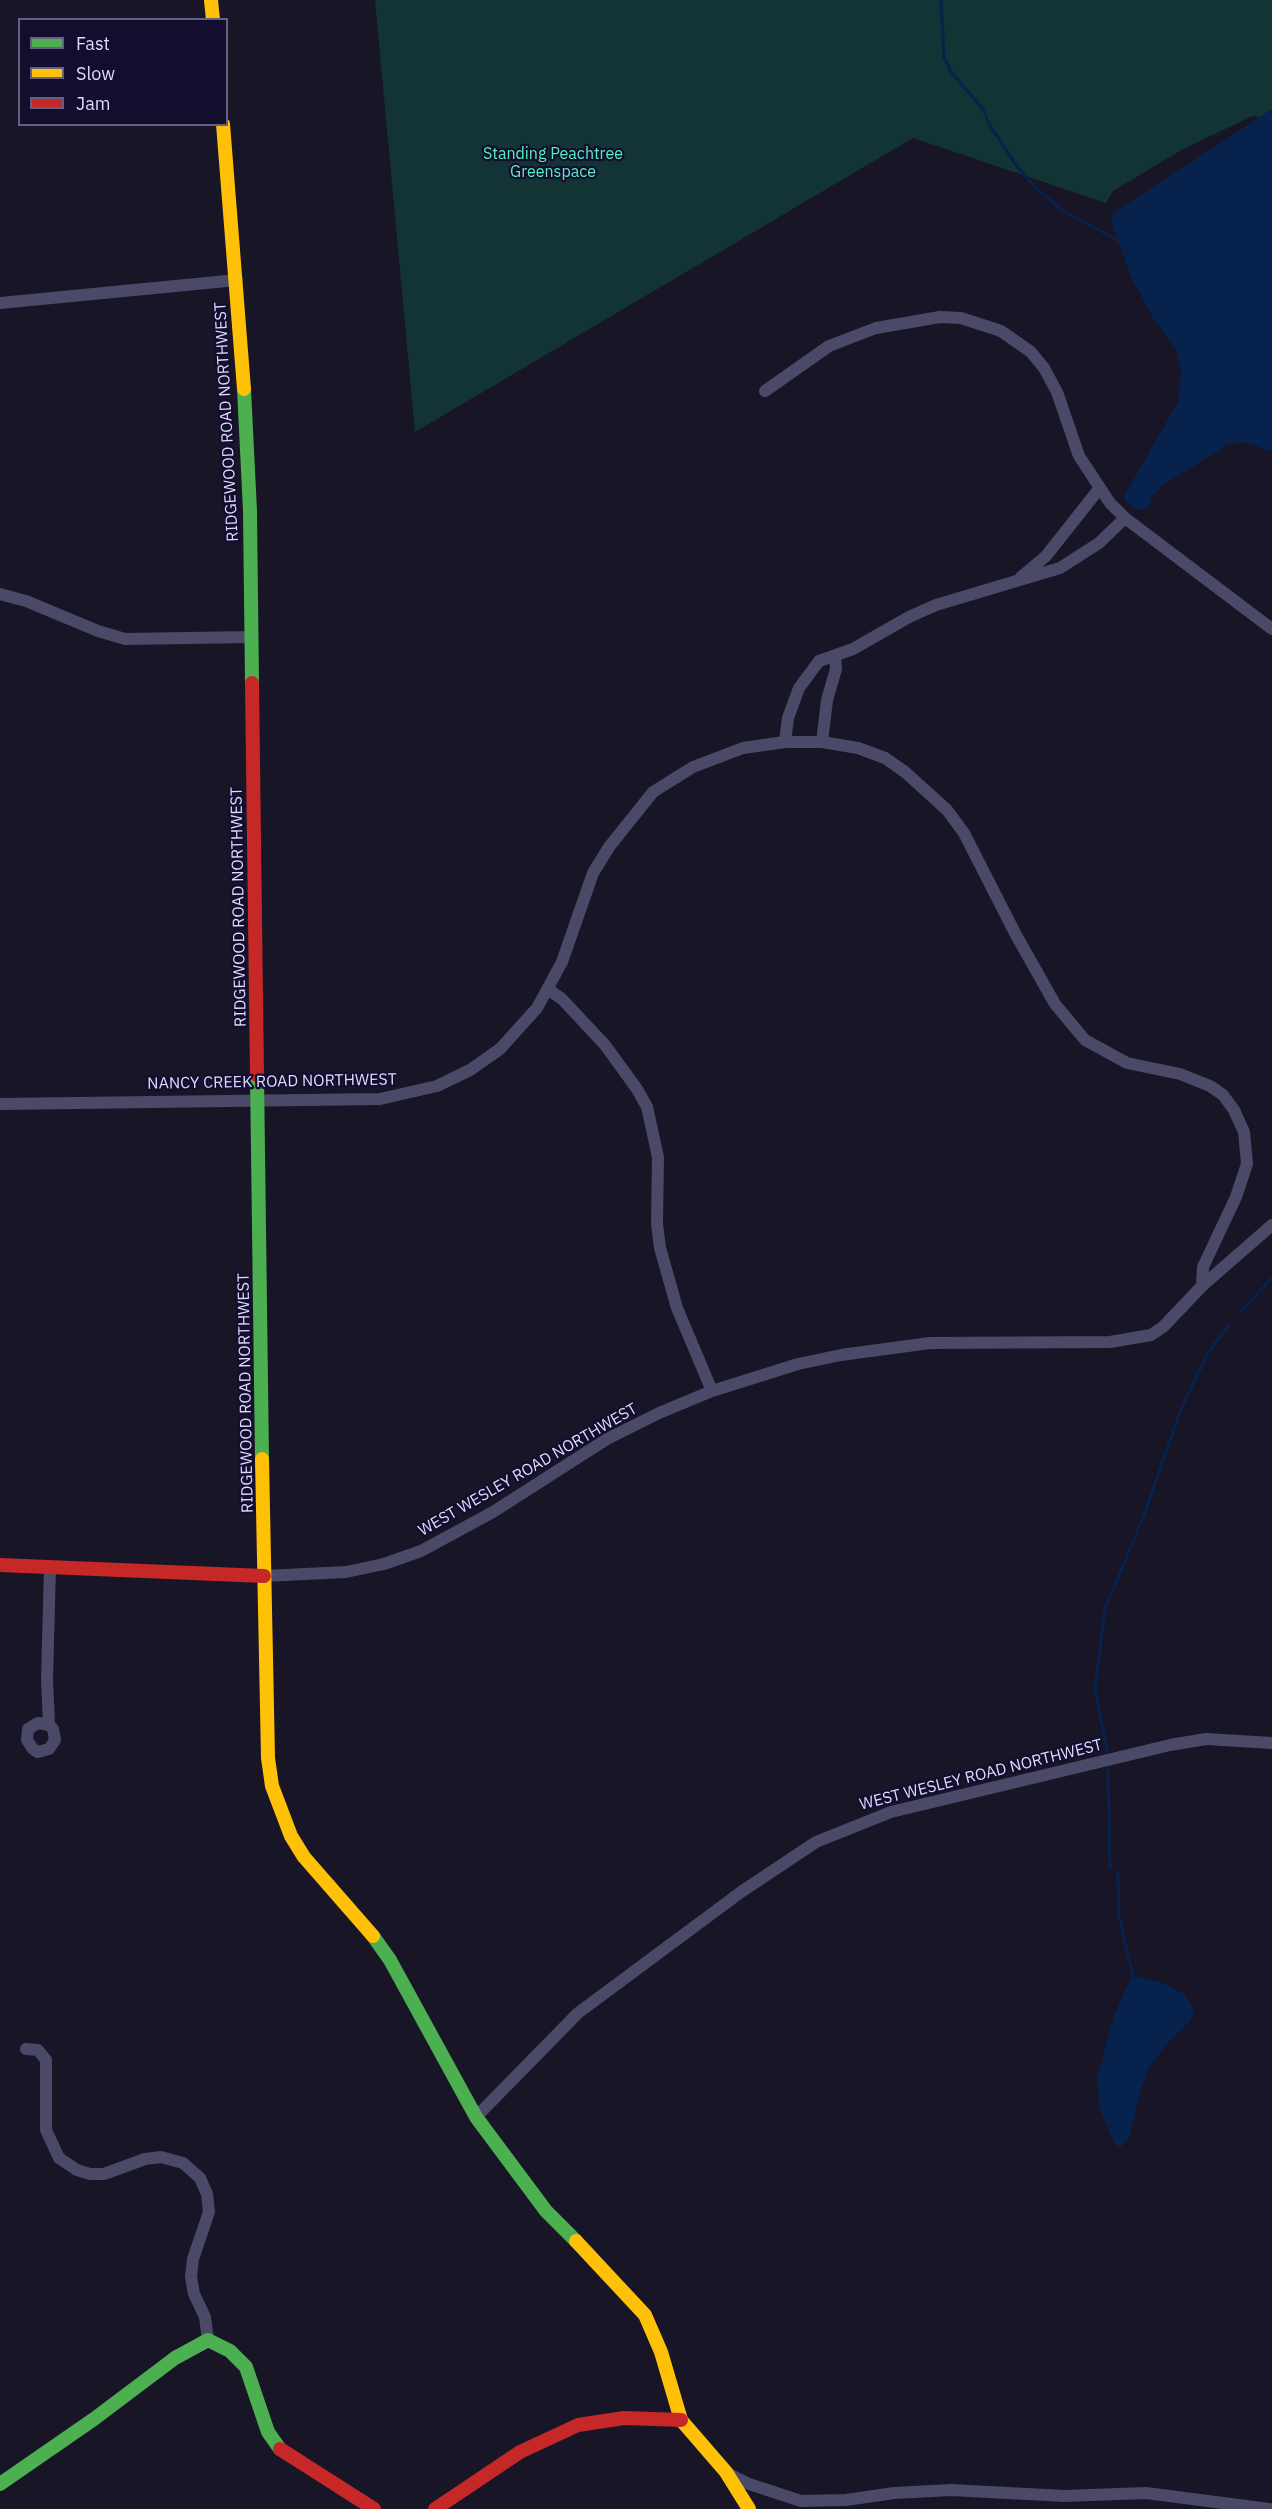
<!DOCTYPE html>
<html>
<head>
<meta charset="utf-8">
<style>
  body { margin:0 }
  #map { position:relative; width:1272px; height:2509px; overflow:hidden; background:#181527; font-family:"IBM Plex Sans",sans-serif }
  canvas { display:block }
  .legend { position:absolute; left:18px; top:18px; width:210px; height:108px; box-sizing:border-box; background:#130e2e; border:2px solid #646082; margin:0; padding:8px 10px; list-style:none; font-size:18px; color:#dedbff }
  .legend li { display:flex; align-items:center; gap:12px; height:30px }
  .legend b { width:30px; border:2px solid #646082 }
</style>
</head>
<body>
<div id="map">
<canvas width="1272" height="2509"></canvas>
<ul class="legend">
<li><b style="height:8px;background:#4caf50"></b>Fast</li>
<li><b style="height:8px;background:#ffc107"></b>Slow</li>
<li><b style="height:8px;background:#c62828"></b>Jam</li>
</ul>
</div>
<script>
const g = document.querySelector('canvas').getContext('2d');
g.lineJoin = 'round';
function paint(path, color) {
  g.fillStyle = color;
  g.fill(path, 'evenodd');
}
function poly(rows) {
  const path = new Path2D();
  for (const r of rows) {
    path.moveTo(r[0], r[1]);
    for (let i = 2; i < r.length; i += 2) path.lineTo(r[i], r[i + 1]);
  }
  return path;
}
function strokePath(path, color, width, dash) {
  g.strokeStyle = color;
  g.lineWidth = width;
  g.lineCap = dash ? 'butt' : 'round';
  g.setLineDash(dash || []);
  g.stroke(path);
}
function drawText(font, color, halo, rows, align = 'center') {
  g.font = font + ' "IBM Plex Sans",sans-serif';
  g.lineWidth = 4.5;
  g.setLineDash([]);
  g.textBaseline = 'middle';
  g.strokeStyle = halo;
  g.fillStyle = color;
  for (const [text, x, y, turn = 0] of rows) {
    g.save();
    g.translate(x, y);
    g.rotate((+turn || 0) * Math.PI / 180);
    g.textAlign = isNaN(turn) ? turn : align;
    if (halo) g.strokeText(text, 0, 0);
    g.fillText(text, 0, 0);
    g.restore();
  }
}
paint(poly([
  [375,0,1272,0,1272,128,1255,115,1183,149,1113,191,1106,203,913,138,415,432]
]), '#123434');
paint(poly([
  [1272,109,1272,452,1245,442,1227,445,1162,486,1152,496,1148,508,1136,510,1125,501,1124,496,1178,402,1181,370,1176,349,1153,318,1130,275,1111,221,1114,213],
  [1135,1976,1166,1984,1184,1994,1194,2010,1190,2021,1166,2045,1149,2068,1140,2092,1130,2136,1121,2147,1115,2145,1100,2110,1097,2078,1114,2015,1131,1978]
]), '#07224d');
strokePath(poly([
  [941,0,944,57,951,72,983,109,989,124,1016,165,1038,190,1063,211,1117,240],
  [1240,1312,1272,1278],
  [1107,1750,1095,1689,1105,1608,1143,1518,1181,1409,1209,1351,1229,1325],
  [1108,1770,1110,1868],
  [1118,1871,1119,1916,1133,1977]
]), '#07224d', 3);
strokePath(poly([
  [0,303,237,280],
  [765,391,829,346,876,328,940,317,961,318,1001,331,1031,352,1044,368,1057,392,1079,456,1110,503,1125,518,1272,629],
  [1021,577,1046,556,1099,489],
  [0,594,26,601,98,631,125,639,251,637],
  [785,742,788,718,799,688,819,661,853,649,909,617,936,605,1060,568,1099,543,1125,518],
  [822,742,827,700,836,669,835,656],
  [549,990,562,999,605,1045,637,1089,647,1107,658,1157,657,1224,660,1248,677,1308,712,1391],
  [0,1104,380,1099,437,1086,470,1070,500,1049,537,1008,562,962,593,873,609,847,653,792,693,767,743,748,785,742,822,742,858,748,885,758,905,772,947,810,964,833,1016,935,1055,1004,1085,1040,1127,1063,1180,1074,1210,1086,1223,1095,1234,1110,1244,1132,1247,1164,1236,1197,1203,1267,1202,1286],
  [264,1576,346,1572,384,1564,421,1551,493,1512,607,1439,659,1413,712,1391,798,1364,841,1355,930,1343,1110,1342,1151,1335,1163,1327,1202,1286,1272,1225],
  [49,1725,38,1723,28,1729,27,1740,33,1749,38,1752,49,1749,55,1740,53,1729,49,1725,47,1679,50,1567],
  [26,2049,38,2050,46,2060,46,2130,59,2158,77,2170,90,2174,104,2174,145,2159,161,2157,183,2163,200,2178,207,2194,209,2212,193,2259,191,2277,194,2294,205,2317,208,2340],
  [476,2117,578,2013,741,1892,816,1842,891,1812,1170,1745,1206,1739,1272,1743],
  [727,2473,749,2484,801,2501,846,2500,894,2493,951,2490,1064,2496,1146,2493,1269,2509]
]), '#4a4a68', 12);
strokePath(poly([
  [244,389,250,511,252,683],
  [257,1075,262,1459],
  [373,1936,390,1960,476,2117,546,2211,576,2241],
  [0,2484,94,2419,175,2358,208,2340,230,2351,246,2367,268,2432,280,2449]
]), '#4caf50', 14);
strokePath(poly([
  [211,0,213,20],
  [223,124,244,389],
  [262,1459,268,1758,272,1786,291,1836,304,1857,373,1936],
  [576,2241,645,2315,661,2352,681,2420,726,2472,749,2509]
]), '#ffc107', 14);
strokePath(poly([
  [252,683,257,1075],
  [0,1565,264,1576],
  [280,2449,374,2509],
  [435,2509,520,2452,578,2425,624,2418,681,2420]
]), '#c62828', 14);
drawText('16px', '#59eec2', '#130e2e', [
  ["Standing Peachtree",553,154],
  ["Greenspace",553,172]
]);
drawText('16px', '#dedbff', '#130e2e', [
  ["RIDGEWOOD ROAD NORTHWEST",227,422,-93],
  ["RIDGEWOOD ROAD NORTHWEST",239,907,-91],
  ["NANCY CREEK ROAD NORTHWEST",272,1082,-1],
  ["RIDGEWOOD ROAD NORTHWEST",246,1393,-91],
  ["WEST WESLEY ROAD NORTHWEST",528,1470,-30],
  ["WEST WESLEY ROAD NORTHWEST",981,1775,-14]
]);
</script>
</body>
</html>
